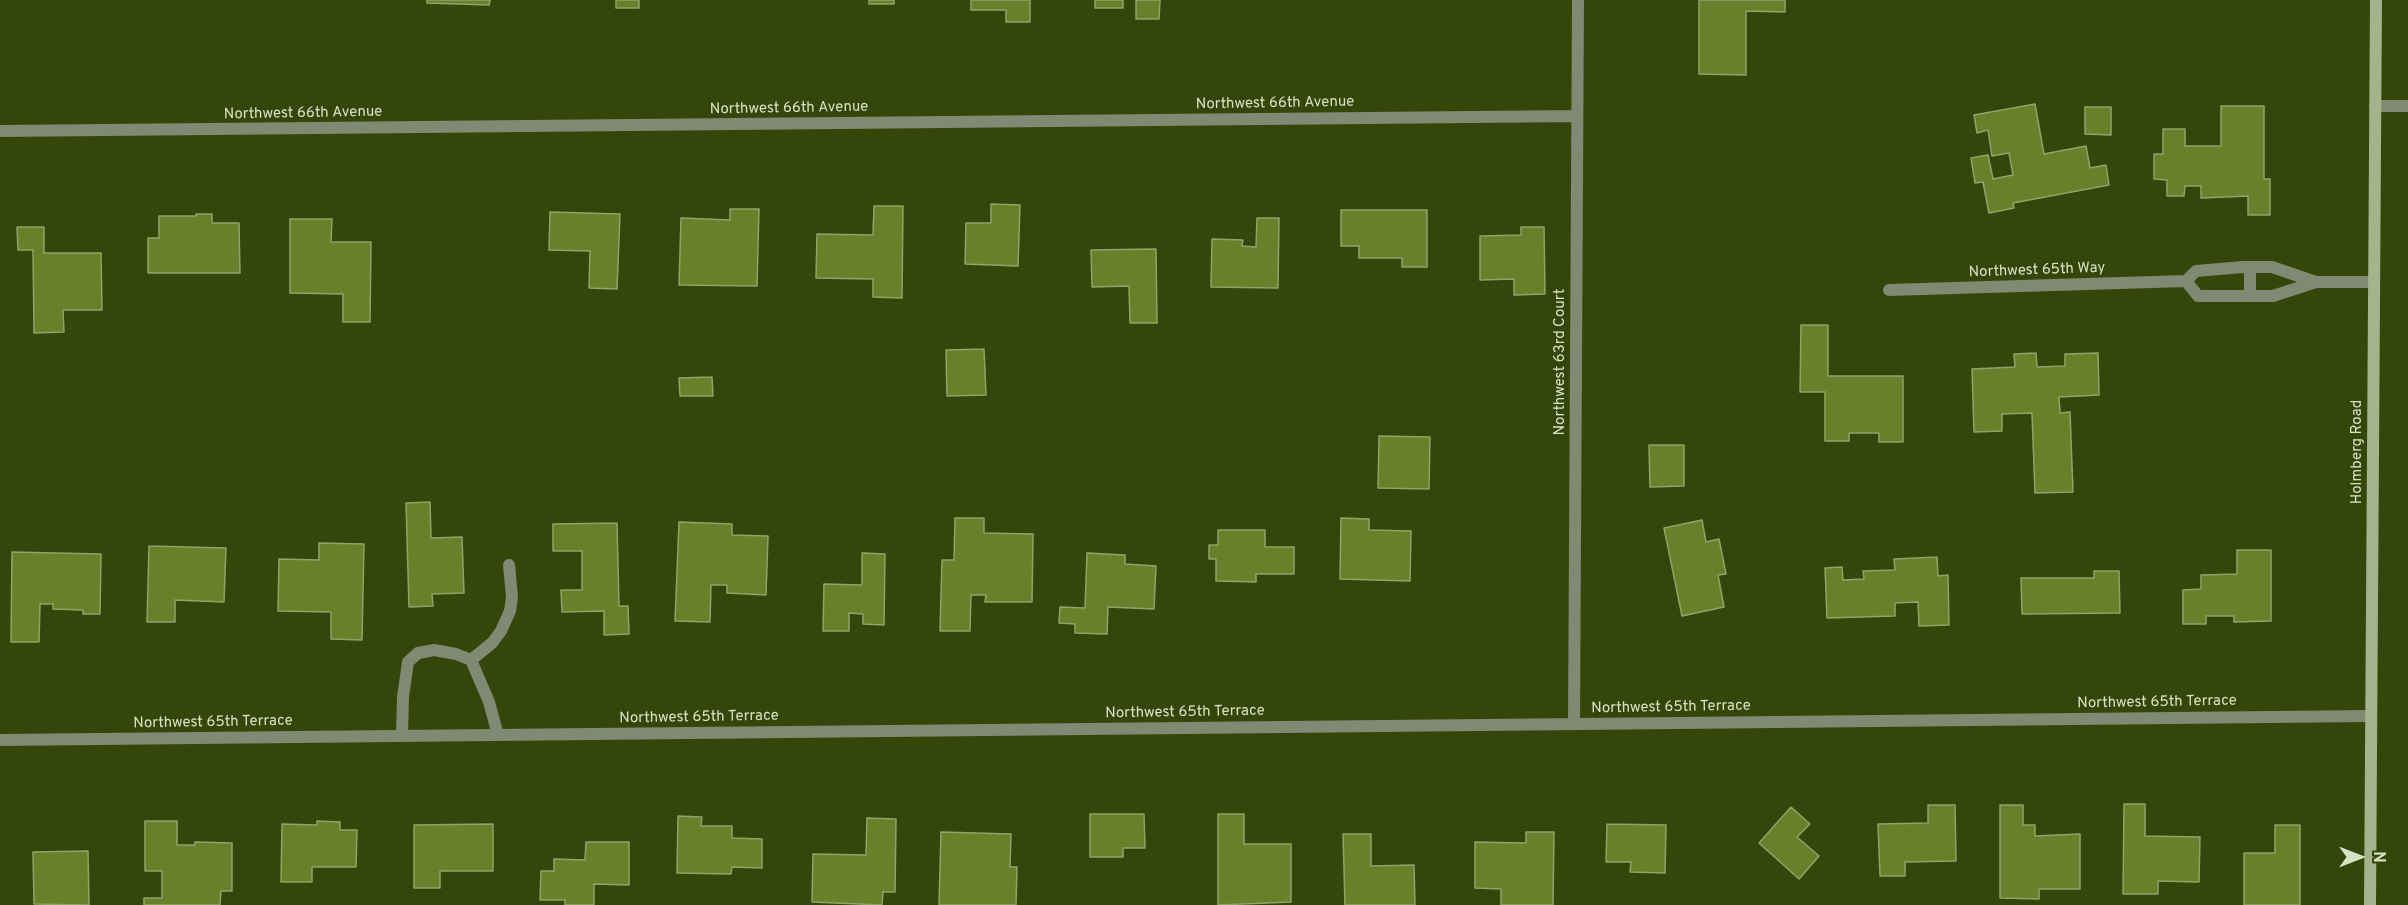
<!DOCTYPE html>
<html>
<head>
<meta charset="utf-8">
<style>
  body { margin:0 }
  #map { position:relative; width:2408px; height:905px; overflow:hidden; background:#35460a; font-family:Overpass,sans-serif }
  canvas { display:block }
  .north { position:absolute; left:2330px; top:827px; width:60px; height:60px; -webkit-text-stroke:4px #35460a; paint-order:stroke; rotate:90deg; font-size:16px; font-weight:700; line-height:24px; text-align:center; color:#d6e2c4 }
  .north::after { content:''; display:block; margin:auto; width:21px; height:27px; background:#d6e2c4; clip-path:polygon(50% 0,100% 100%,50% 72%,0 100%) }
</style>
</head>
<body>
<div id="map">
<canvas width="2408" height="905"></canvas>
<div class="north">N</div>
</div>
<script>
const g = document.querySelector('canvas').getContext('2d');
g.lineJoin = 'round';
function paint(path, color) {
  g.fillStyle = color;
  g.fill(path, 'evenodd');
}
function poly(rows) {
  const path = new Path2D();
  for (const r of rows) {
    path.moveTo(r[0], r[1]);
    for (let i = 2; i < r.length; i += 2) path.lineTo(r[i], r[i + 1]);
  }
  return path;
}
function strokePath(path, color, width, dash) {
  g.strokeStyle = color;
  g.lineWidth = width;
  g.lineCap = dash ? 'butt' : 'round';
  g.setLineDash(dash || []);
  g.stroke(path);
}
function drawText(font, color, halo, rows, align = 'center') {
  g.font = font + ' Overpass,sans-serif';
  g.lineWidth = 4.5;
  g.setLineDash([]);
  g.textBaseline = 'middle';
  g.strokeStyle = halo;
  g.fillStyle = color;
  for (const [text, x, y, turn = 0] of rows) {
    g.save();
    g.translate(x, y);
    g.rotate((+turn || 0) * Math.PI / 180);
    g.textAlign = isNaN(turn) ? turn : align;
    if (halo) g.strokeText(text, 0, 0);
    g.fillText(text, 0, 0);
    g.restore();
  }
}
const building = poly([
  [427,0,490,0,489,5,427,3,427,0],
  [616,0,639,0,639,8,616,8,616,0],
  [869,0,894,0,894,4,869,4,869,0],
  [971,0,1030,0,1030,22,1006,22,1006,10,971,10,971,0],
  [1095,0,1123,0,1123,8,1095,8,1095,0],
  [1136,0,1160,0,1159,19,1136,19,1136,0],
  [1699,0,1785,0,1785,12,1746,11,1746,75,1699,74,1699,0],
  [2035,104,2044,154,2086,146,2090,168,2106,165,2109,185,2013,203,2014,208,1989,213,1983,182,1975,183,1971,158,1988,155,1993,179,2013,175,2009,153,1992,156,1988,130,1977,133,1974,115,2035,104],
  [2221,106,2264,106,2264,179,2270,179,2270,215,2248,215,2248,196,2201,198,2201,186,2185,186,2184,196,2167,196,2167,180,2154,179,2154,154,2163,154,2163,129,2185,129,2185,146,2221,146,2221,106],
  [2085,107,2111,107,2111,135,2085,134,2085,107],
  [991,204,1020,205,1018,266,965,264,966,223,991,223,991,204],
  [874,206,903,206,902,298,873,297,873,279,816,278,817,234,873,235,874,206],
  [730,209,759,209,757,286,679,285,681,218,730,220,730,209],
  [1341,210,1427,210,1427,267,1402,267,1402,258,1359,258,1359,246,1341,246,1341,210],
  [550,212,620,214,617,289,589,288,590,251,549,250,550,212],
  [196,214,212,214,212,223,239,223,240,273,148,273,148,238,159,238,159,216,196,216,196,214],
  [1257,218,1279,218,1278,288,1211,287,1212,239,1243,240,1242,246,1256,247,1257,218],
  [290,219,332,219,331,242,371,242,370,322,343,322,343,294,290,293,290,219],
  [17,227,44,227,44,253,101,253,102,310,63,310,64,332,34,333,33,250,18,250,17,227],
  [1521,227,1544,227,1545,294,1514,295,1514,279,1480,280,1480,236,1521,235,1521,227],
  [1156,249,1157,323,1130,323,1129,286,1092,287,1091,250,1156,249],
  [1801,325,1828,325,1828,376,1903,376,1903,442,1879,442,1879,433,1849,433,1849,441,1825,441,1825,392,1800,392,1801,325],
  [984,349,986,395,947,396,946,350,984,349],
  [2036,353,2037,367,2065,366,2065,354,2098,353,2099,395,2059,397,2060,413,2070,412,2073,492,2035,493,2032,413,2002,414,2002,431,1974,432,1972,369,2015,367,2014,354,2036,353],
  [712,377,713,396,680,396,679,378,712,377],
  [1379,436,1430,437,1429,489,1378,488,1379,436],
  [1649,445,1684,445,1684,486,1650,487,1649,445],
  [430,502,431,538,462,537,464,593,432,594,433,606,409,607,406,503,430,502],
  [955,518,984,518,984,533,1033,534,1032,602,985,602,986,595,971,595,970,631,940,631,942,560,954,560,955,518],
  [1341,518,1369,519,1369,530,1411,531,1410,581,1340,579,1341,518],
  [1702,520,1706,542,1719,539,1726,574,1718,575,1724,607,1682,616,1664,528,1702,520],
  [679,522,732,524,732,535,768,536,766,595,727,593,727,585,711,585,710,622,675,621,679,522],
  [617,523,619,606,628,606,629,634,604,635,604,611,562,612,561,590,582,590,582,551,553,551,553,524,617,523],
  [1218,530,1265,530,1265,547,1294,547,1294,574,1256,574,1256,582,1216,581,1216,559,1209,559,1209,545,1218,545,1218,530],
  [319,543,364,544,362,640,331,639,331,612,278,611,279,559,319,560,319,543],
  [149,546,226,548,224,602,175,600,175,622,147,622,149,546],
  [2237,550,2271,550,2271,621,2234,622,2234,616,2206,616,2206,624,2183,624,2183,590,2201,589,2201,575,2237,574,2237,550],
  [12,552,101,554,100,614,83,614,83,610,53,609,53,604,40,604,39,642,11,642,12,552],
  [862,553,885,554,884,625,863,624,863,614,849,613,849,631,823,631,824,584,862,585,862,553],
  [1087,553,1125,555,1125,564,1156,566,1154,609,1108,607,1107,634,1075,633,1075,624,1059,623,1060,607,1085,608,1087,553],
  [1937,557,1938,576,1948,575,1949,625,1919,626,1918,602,1895,603,1895,616,1827,618,1825,568,1842,567,1843,580,1864,579,1863,571,1895,570,1894,559,1937,557],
  [2094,571,2119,571,2120,613,2022,614,2021,578,2094,578,2094,571],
  [2124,804,2145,804,2145,836,2200,837,2199,882,2158,881,2158,894,2123,894,2124,804],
  [1928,805,1955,805,1956,861,1905,862,1905,876,1880,876,1878,824,1928,823,1928,805],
  [2000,805,2023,805,2023,825,2035,825,2035,836,2080,834,2080,889,2039,889,2039,899,2000,898,2000,805],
  [1791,807,1810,824,1797,837,1819,856,1799,879,1759,843,1791,807],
  [1090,814,1144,814,1145,848,1123,848,1123,857,1090,857,1090,814],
  [1218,814,1244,814,1244,844,1291,844,1291,902,1218,905,1218,814],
  [678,816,702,817,701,826,732,826,732,838,762,839,762,868,732,867,731,874,677,873,678,816],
  [867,818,896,819,895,892,883,892,882,905,812,902,813,854,866,855,867,818],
  [145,821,177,821,177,845,195,845,195,842,232,843,232,891,221,891,220,905,144,905,144,898,162,898,162,871,145,871,145,821],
  [317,821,340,822,340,830,357,830,356,867,312,867,312,882,281,882,282,824,317,825,317,821],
  [493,824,493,871,440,871,440,888,414,888,414,825,493,824],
  [1607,824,1666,825,1665,873,1630,872,1631,862,1606,862,1607,824],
  [2275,825,2300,825,2300,905,2244,905,2244,853,2275,853,2275,825],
  [941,832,1011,834,1010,867,1017,867,1016,905,939,905,941,832],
  [1526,832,1554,832,1553,905,1501,905,1501,889,1475,888,1475,842,1526,843,1526,832],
  [1343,834,1371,834,1371,866,1414,865,1415,905,1345,905,1343,834],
  [586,842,629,842,629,885,594,884,594,905,565,905,565,900,540,900,541,871,554,871,554,859,585,860,586,842],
  [88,851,89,905,34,904,33,852,88,851]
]);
paint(building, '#668129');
strokePath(building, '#8fa46a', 1.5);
strokePath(poly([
  [2250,267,2250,296],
  [471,660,492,643,501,631,510,611,512,597,509,565],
  [402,736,403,697,408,662,418,653,434,650,456,654,471,660,489,702,498,735]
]), '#808971', 12);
strokePath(poly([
  [2375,106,2408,106],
  [0,131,1577,116],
  [2186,281,2198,296,2273,296,2316,282],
  [1889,290,2186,281,2196,271,2243,267,2272,267,2316,282,2374,282],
  [1574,723,1578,0],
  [0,740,2370,716]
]), '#808971', 12);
strokePath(poly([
  [2370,905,2376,0]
]), '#a4b38b', 12);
drawText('15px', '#d6e2c4', '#35460a', [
  ["Northwest 66th Avenue",1275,104,-1],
  ["Northwest 66th Avenue",789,109,-1],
  ["Northwest 66th Avenue",303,114,-1],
  ["Northwest 65th Way",2037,271,-2],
  ["Northwest 63rd Court",1561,362,-90],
  ["Holmberg Road",2358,452,-90],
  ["Northwest 65th Terrace",2157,703,-1],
  ["Northwest 65th Terrace",1671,708,-1],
  ["Northwest 65th Terrace",1185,713,-1],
  ["Northwest 65th Terrace",699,718,-1],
  ["Northwest 65th Terrace",213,723,-1]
]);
</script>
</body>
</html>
